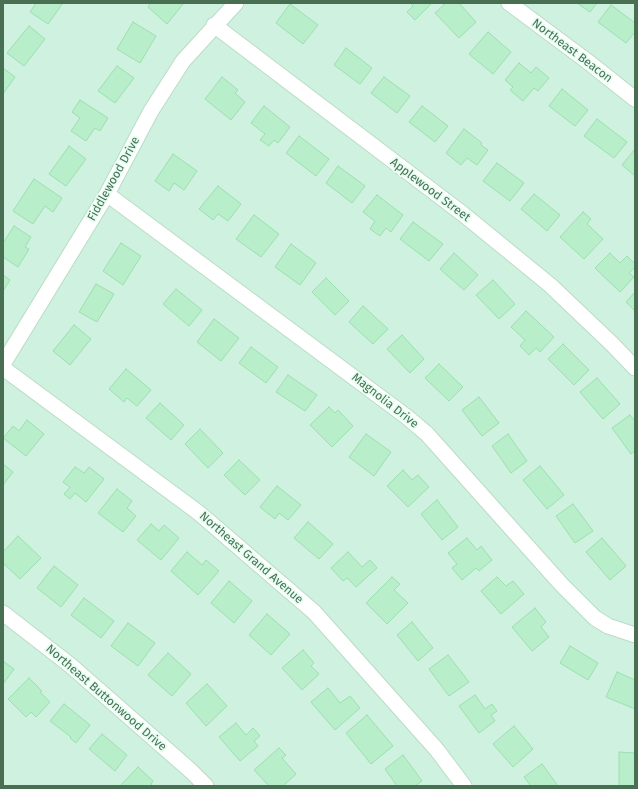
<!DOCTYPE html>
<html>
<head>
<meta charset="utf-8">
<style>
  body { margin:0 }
  #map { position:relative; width:638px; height:789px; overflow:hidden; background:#e0faee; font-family:"Fira Sans",sans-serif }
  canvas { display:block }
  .frame { position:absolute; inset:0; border:4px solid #496f53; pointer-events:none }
</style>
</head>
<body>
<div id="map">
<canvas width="638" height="789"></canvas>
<div class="frame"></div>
</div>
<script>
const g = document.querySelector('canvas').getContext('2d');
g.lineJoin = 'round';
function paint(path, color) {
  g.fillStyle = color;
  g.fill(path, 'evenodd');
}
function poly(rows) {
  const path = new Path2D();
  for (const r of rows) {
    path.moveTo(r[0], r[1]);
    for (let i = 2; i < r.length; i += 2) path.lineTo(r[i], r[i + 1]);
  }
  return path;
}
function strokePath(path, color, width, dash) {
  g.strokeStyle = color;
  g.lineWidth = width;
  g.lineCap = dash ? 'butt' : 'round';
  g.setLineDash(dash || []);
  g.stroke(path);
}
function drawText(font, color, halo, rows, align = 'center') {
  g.font = font + ' "Fira Sans",sans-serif';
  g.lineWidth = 3.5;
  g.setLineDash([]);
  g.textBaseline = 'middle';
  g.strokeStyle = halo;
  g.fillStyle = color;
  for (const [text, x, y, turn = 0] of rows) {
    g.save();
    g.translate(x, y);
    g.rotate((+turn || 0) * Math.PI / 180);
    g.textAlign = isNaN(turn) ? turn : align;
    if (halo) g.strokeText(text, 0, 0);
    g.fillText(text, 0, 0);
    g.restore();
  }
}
paint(poly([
  [3,3,635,3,635,786,3,786]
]), '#cff1df');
const building = poly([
  [36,3,63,3,48,24,30,12,36,3],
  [151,3,184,3,167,24,148,7,151,3],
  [410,3,432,3,415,20,407,12,413,6,410,3],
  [446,3,459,3,476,22,459,38,435,13,446,3],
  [577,3,597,3,590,12,577,3],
  [290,4,318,25,303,44,276,23,290,4],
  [611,5,635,23,635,32,626,43,598,22,611,5],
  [133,22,156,36,140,63,117,49,133,22],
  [29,26,45,39,24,66,7,53,29,26],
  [488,32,511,52,493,74,469,54,488,32],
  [346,48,372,68,360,84,334,65,346,48],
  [519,63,531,73,536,67,549,78,538,91,534,88,523,101,510,90,513,87,505,80,519,63],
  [117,66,134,78,115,103,98,91,117,66],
  [3,68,15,77,3,94,3,68],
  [222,77,238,90,235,93,245,102,231,120,205,99,222,77],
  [384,77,410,96,397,113,371,93,384,77],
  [562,89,588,110,575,126,549,106,562,89],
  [80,100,108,118,100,131,95,128,86,141,71,131,80,118,72,112,80,100],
  [264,106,290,127,278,143,274,140,269,146,260,140,265,134,251,123,264,106],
  [422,106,448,126,435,142,409,122,422,106],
  [597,119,627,142,614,158,584,136,597,119],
  [464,129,482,143,481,145,488,150,477,165,467,158,461,165,446,153,464,129],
  [299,136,329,159,316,176,286,153,299,136],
  [69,146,86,159,66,186,49,174,69,146],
  [635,149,635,176,622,165,635,149],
  [173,154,197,171,184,190,174,183,169,191,155,181,173,154],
  [497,163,524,183,510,201,483,181,497,163],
  [338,166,365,186,352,203,326,183,338,166],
  [34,179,62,198,53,212,45,206,33,224,13,211,34,179],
  [218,186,241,204,228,221,218,214,213,220,199,209,218,186],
  [534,194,560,215,547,231,521,209,534,194],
  [377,195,403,215,391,232,386,228,380,236,370,229,375,221,363,212,377,195],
  [583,212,591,219,587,224,603,239,584,259,560,237,583,212],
  [254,215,279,234,261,257,236,239,254,215],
  [413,222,443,244,429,261,400,239,413,222],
  [14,226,31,237,25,247,29,249,18,267,3,257,3,243,14,226],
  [121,243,141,256,123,285,103,271,121,243],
  [291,244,316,263,300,285,275,267,291,244],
  [454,253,478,275,464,290,440,269,454,253],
  [610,253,620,263,627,256,635,264,635,267,629,273,634,277,620,292,595,268,610,253],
  [3,275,10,280,3,291,3,275],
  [326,278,349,301,335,315,312,292,326,278],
  [493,280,515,304,499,319,476,295,493,280],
  [96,284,114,294,97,322,79,312,96,284],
  [176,289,202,310,189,326,163,304,176,289],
  [635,292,635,311,626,302,635,292],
  [363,306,388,329,373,344,349,322,363,306],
  [526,311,554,337,540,352,536,348,529,355,520,346,525,340,511,327,526,311],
  [214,319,239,338,221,361,197,342,214,319],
  [74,325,91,339,70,365,53,351,74,325],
  [402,335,424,359,410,373,387,349,402,335],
  [563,344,589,370,574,385,548,359,563,344],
  [251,347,278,367,266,383,239,363,251,347],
  [439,364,463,387,449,401,425,378,439,364],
  [126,369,151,390,137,406,127,398,124,402,109,389,126,369],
  [288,375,317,395,305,411,276,392,288,375],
  [597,378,620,404,603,419,580,392,597,378],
  [479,397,499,423,482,436,462,410,479,397],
  [160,403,184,425,171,440,146,418,160,403],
  [329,407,335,413,338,410,353,426,332,447,310,425,329,407],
  [630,415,635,421,635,451,631,454,612,428,630,415],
  [27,420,44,434,26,456,3,438,13,426,19,431,27,420],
  [200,429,223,453,208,468,185,444,200,429],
  [366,434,391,452,374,476,349,457,366,434],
  [508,434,527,461,511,473,492,446,508,434],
  [239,460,260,480,245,495,224,475,239,460],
  [3,464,13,472,3,485,3,464],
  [540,466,564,495,547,509,523,480,540,466],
  [75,467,84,473,89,467,104,479,86,502,75,493,70,499,64,494,70,487,63,482,75,467],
  [403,470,412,480,418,475,429,487,408,507,387,486,403,470],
  [277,486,301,505,288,520,279,513,275,519,260,507,277,486],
  [117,489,132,501,127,508,136,516,123,532,98,513,117,489],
  [437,500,458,527,442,540,421,514,437,500],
  [573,504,593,531,575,543,556,516,573,504],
  [308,522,333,544,319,559,294,538,308,522],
  [151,524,159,531,164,525,179,538,161,560,137,540,151,524],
  [18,536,41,558,20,579,3,563,3,552,18,536],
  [467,538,477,550,481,546,492,560,479,571,476,568,462,580,452,568,457,564,448,553,467,538],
  [602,538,626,566,610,580,586,552,602,538],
  [187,552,202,565,206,560,219,571,198,595,171,571,187,552],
  [348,552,362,567,370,560,377,568,356,587,347,578,343,581,331,568,348,552],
  [54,566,78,585,61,607,37,588,54,566],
  [392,577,400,584,394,590,408,603,387,624,366,603,392,577],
  [497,577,506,586,513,581,524,594,501,614,481,591,497,577],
  [229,581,252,601,234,623,211,603,229,581],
  [84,598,114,621,101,638,71,615,84,598],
  [535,608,546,622,541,627,549,637,532,651,512,627,535,608],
  [267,614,290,634,271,655,249,635,267,614],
  [412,622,433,648,418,661,397,635,412,622],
  [128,623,155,643,138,666,111,646,128,623],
  [570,646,598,663,588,680,560,663,570,646],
  [303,650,314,663,311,666,319,674,302,690,282,668,303,650],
  [168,653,191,674,172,696,148,675,168,653],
  [448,655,469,682,449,696,429,669,448,655],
  [3,661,14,669,3,684,3,661],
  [617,672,635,680,635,709,606,697,617,672],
  [29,678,42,691,40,692,50,702,36,717,31,712,26,717,8,699,29,678],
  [207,684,227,706,206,726,186,703,207,684],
  [328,688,340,703,350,696,360,708,335,730,311,702,328,688],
  [475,695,485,709,492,704,497,711,491,715,495,721,479,733,459,706,475,695],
  [64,704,90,725,76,743,70,738,71,737,50,721,64,704],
  [367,715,393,746,371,764,346,733,367,715],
  [236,723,246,735,253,728,260,736,254,741,258,746,240,761,219,737,236,723],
  [514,726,533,749,513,767,493,744,514,726],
  [102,734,127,755,115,771,89,749,102,734],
  [279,748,286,755,282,758,296,774,283,786,269,786,254,770,279,748],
  [619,752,635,753,635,786,619,786,619,752],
  [403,755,422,781,415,786,397,786,385,769,403,755],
  [542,764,558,786,531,786,524,777,542,764],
  [138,767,153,781,151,784,153,786,122,786,121,785,138,767]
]);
paint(building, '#b9eeca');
strokePath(building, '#9be0af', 1);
const street = poly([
  [509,3,587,61,635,99],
  [214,25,463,214,550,285,612,344,635,368],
  [107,194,407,417,427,434,561,584,595,618,608,626,635,635],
  [3,364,107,194,151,111,183,61,236,3],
  [3,368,199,513,314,612,437,750,464,786],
  [3,613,70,665,191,771,206,786]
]);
strokePath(street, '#bbdbc7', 17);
strokePath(street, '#fff', 15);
drawText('12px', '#496f53', '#e6fef2', [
  ["Northeast Beacon",572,51,37],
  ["Fiddlewood Drive",114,179,-61],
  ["Applewood Street",430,190,37],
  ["Magnolia Drive",385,401,38],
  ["Northeast Grand Avenue",251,558,41],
  ["Northeast Buttonwood Drive",106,698,41]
]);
</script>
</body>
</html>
